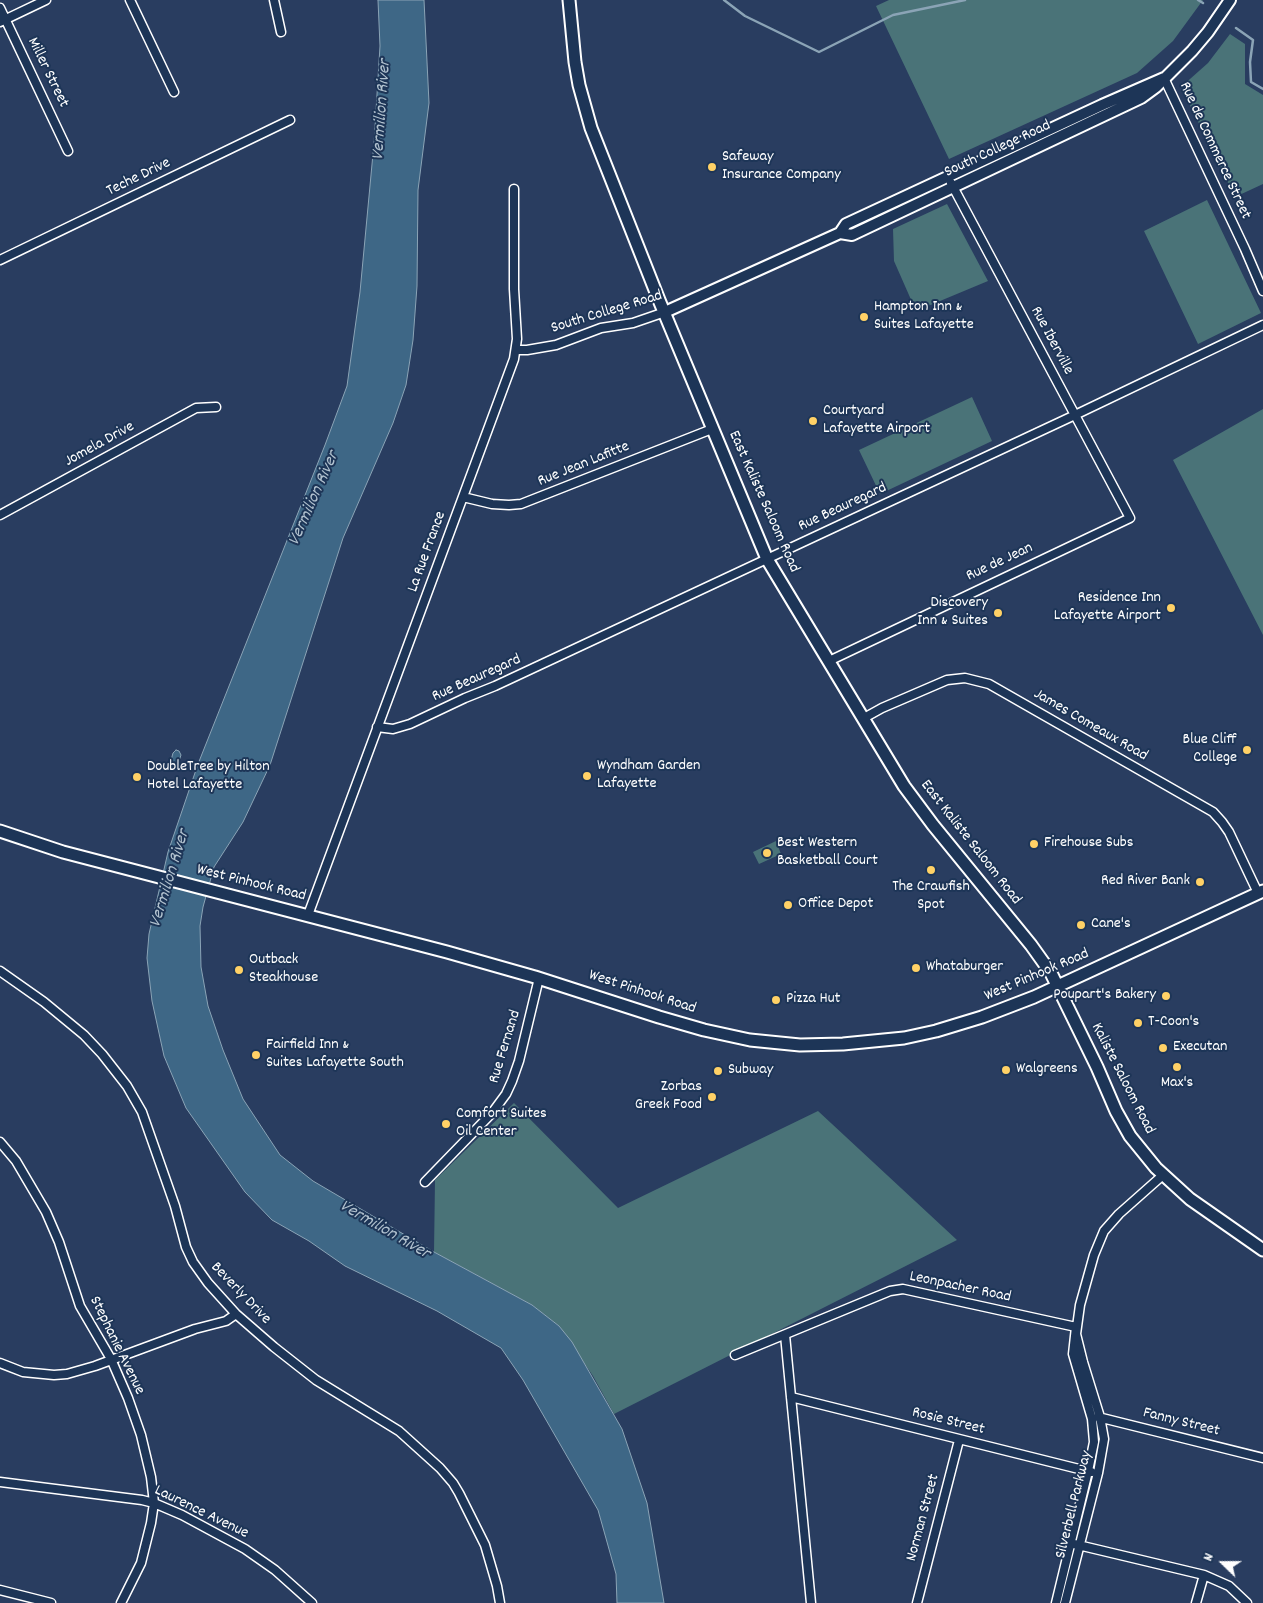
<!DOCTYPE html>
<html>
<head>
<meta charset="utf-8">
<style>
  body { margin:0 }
  #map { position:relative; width:1263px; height:1603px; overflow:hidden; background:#293d60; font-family:Dekko,sans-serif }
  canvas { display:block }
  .north { position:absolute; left:1198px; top:1538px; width:50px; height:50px; -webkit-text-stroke:4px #1d3557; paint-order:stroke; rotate:292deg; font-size:14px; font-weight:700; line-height:20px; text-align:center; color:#fff }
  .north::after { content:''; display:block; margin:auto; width:18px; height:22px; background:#fff; clip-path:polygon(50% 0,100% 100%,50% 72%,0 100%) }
</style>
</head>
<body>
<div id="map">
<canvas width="1263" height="1603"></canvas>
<div class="north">N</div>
</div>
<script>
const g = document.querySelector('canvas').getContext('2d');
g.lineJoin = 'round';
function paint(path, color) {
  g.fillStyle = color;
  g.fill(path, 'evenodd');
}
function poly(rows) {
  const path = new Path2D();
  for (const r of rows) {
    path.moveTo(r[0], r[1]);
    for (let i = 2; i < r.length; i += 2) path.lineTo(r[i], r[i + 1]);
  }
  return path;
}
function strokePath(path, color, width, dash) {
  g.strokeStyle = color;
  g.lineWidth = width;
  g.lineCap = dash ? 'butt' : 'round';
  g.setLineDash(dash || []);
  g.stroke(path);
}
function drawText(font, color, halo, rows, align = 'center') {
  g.font = font + ' Dekko,sans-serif';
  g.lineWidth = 4;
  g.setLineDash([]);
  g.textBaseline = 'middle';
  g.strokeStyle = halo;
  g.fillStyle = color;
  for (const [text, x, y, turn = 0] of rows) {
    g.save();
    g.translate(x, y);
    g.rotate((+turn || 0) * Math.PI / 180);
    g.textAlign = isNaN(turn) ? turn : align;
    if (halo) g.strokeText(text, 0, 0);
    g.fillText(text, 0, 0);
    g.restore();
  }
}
paint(poly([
  [889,0,1203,0,1173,41,1137,73,949,159,876,6],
  [1230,34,1245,44,1245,84,1263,95,1263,184,1235,197,1181,87,1208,63],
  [1207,200,1261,313,1198,344,1144,231],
  [947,204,988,281,916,311,894,261,893,229],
  [972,397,992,441,880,494,859,450],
  [1263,409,1263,635,1173,460],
  [776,841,781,854,759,864,753,852],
  [514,1103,618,1208,818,1111,957,1240,614,1414,593,1376,559,1326,532,1305,434,1252,435,1180]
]), '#4a7378');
const water = poly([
  [378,0,424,0,429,103,418,190,417,286,413,340,406,385,393,423,343,538,270,765,243,822,214,867,203,907,200,926,201,967,208,1006,223,1050,243,1099,280,1155,313,1181,434,1252,532,1305,559,1326,572,1342,622,1429,647,1503,664,1603,617,1603,616,1574,598,1510,523,1380,501,1348,437,1311,345,1266,309,1241,272,1220,245,1192,186,1108,164,1056,152,1001,147,958,149,934,168,852,198,764,325,445,347,386,360,292,374,143,380,46,378,0],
  [176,750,179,751,181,755,177,767,170,764,173,753,176,750]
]);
paint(water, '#3e6786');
strokePath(water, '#8ba4b6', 1);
strokePath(poly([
  [724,0,745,16,819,52,893,15,965,0],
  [1198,0,1203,3],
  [1236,28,1253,40,1250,62,1251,82,1263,89]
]), '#8ba4b6', 2.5);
const minor = poly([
  [130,0,174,92],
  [274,0,281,32],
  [0,8,68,151],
  [0,22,46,0],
  [1164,78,1245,249,1263,291],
  [0,260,290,120],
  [517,350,527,350,556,345,601,328,633,323,665,312],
  [463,497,492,504,509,505,521,504,712,429],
  [0,515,196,408,216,407],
  [829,661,1130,518,951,183],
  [864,718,882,708,947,680,965,678,989,684,1213,812,1222,822,1229,832,1258,893],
  [377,727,393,729,410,724,465,698,495,686,1075,415,1263,325],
  [308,915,514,359,517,339,514,289,514,189],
  [0,971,44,1002,84,1035,102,1054,127,1086,142,1112,175,1206,186,1247,193,1262,208,1283,236,1314,274,1347,316,1380,399,1431,440,1468,453,1483,459,1493,485,1545,497,1586,500,1603],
  [0,1142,16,1161,46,1212,59,1242,80,1306,111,1359,128,1398,141,1435,151,1477,154,1503,151,1523,141,1563,121,1603],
  [425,1182,492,1113,506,1094,512,1081,519,1061,539,978],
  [785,1335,811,1603],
  [735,1355,890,1291,903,1289,1076,1327,1073,1354,1092,1419,1094,1442,1088,1471,1056,1603],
  [0,1363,23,1372,54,1375,67,1374,95,1366,195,1329,226,1321,236,1314],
  [791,1397,1091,1472],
  [1098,1417,1263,1458],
  [0,1482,142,1500,154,1503,182,1515,245,1549,275,1570,312,1603],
  [1074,1544,1204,1575,1229,1586,1247,1603],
  [0,1590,51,1603],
  [917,1603,959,1440],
  [1065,1603,1098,1473,1104,1439,1100,1417,1083,1362,1076,1334,1080,1305,1094,1255,1104,1231,1119,1214,1163,1175],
  [1196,1603,1204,1575]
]);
const tertiary = poly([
  [840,233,852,235,1141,98,1156,87,1192,51,1208,32,1230,0],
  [665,312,840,233,846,224,1102,105,1164,78]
]);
const secondary = poly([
  [569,0,575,62,579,85,591,128,659,300,767,559,904,786,933,825,1031,945,1051,973,1097,1067,1116,1111,1130,1136,1156,1168,1190,1199,1263,1250],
  [0,831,63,852,447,952,535,977,659,1017,704,1030,750,1040,800,1045,843,1044,904,1038,936,1031,982,1017,1034,997,1263,891]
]);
strokePath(minor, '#fff', 11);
strokePath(tertiary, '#fff', 14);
strokePath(secondary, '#fff', 15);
strokePath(minor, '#1d3557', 8);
strokePath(tertiary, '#1d3557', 10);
strokePath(secondary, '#1d3557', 11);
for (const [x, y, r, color] of [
  [712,167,5,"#ffd166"],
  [864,317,5,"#ffd166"],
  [813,421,5,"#ffd166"],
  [1171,608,5,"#ffd166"],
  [998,613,5,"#ffd166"],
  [1247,750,5,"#ffd166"],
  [587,776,5,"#ffd166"],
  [137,777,5,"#ffd166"],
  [1034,844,5,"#ffd166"],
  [767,853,5,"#ffd166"],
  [931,870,5,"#ffd166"],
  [1200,882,5,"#ffd166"],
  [788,905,5,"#ffd166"],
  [1081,925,5,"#ffd166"],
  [916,968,5,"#ffd166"],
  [239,970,5,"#ffd166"],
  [1166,996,5,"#ffd166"],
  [776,1000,5,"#ffd166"],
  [1138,1023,5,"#ffd166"],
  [1163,1048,5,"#ffd166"],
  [256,1055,5,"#ffd166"],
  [1177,1067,5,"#ffd166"],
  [1006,1070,5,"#ffd166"],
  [718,1071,5,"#ffd166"],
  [712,1097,5,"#ffd166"],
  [446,1124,5,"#ffd166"]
]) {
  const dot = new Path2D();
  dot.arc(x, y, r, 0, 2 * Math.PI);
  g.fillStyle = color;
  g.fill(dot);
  strokePath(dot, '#1d3557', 2);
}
drawText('16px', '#fff', '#1d3557', [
  ["Miller Street",47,73,64],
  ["South College Road",998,150,-25],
  ["Rue de Commerce Street",1214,151,65],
  ["Teche Drive",139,178,-26],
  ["South College Road",607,313,-17],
  ["Rue Iberville",1051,341,62],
  ["Jomela Drive",100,445,-29],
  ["Rue Jean Lafitte",584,465,-22],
  ["East Kaliste Saloom Road",763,502,66],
  ["Rue Beauregard",843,508,-25],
  ["La Rue France",428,552,-70],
  ["Rue de Jean",1000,563,-25],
  ["Rue Beauregard",477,679,-24],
  ["James Comeaux Road",1090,726,30],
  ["East Kaliste Saloom Road",970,843,52],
  ["West Pinhook Road",251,884,14],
  ["West Pinhook Road",1037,976,-23],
  ["West Pinhook Road",642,993,18],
  ["Rue Fernand",506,1047,-73],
  ["Kaliste Saloom Road",1122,1079,63],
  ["Leonpacher Road",960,1288,12],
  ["Beverly Drive",240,1294,46],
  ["Stephanie Avenue",116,1346,64],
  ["Rosie Street",948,1422,14],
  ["Fanny Street",1181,1423,14],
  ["Silverbell Parkway",1075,1505,-76],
  ["Laurence Avenue",201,1513,26],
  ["Norman Street",924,1518,-75]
]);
drawText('16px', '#fff', '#1d3557', [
  ["Safeway",722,158],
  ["Insurance Company",722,176],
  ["Hampton Inn &",874,308],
  ["Suites Lafayette",874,326],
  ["Courtyard",823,412],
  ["Lafayette Airport",823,430],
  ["Residence Inn",1161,599,"right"],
  ["Lafayette Airport",1161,617,"right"],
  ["Discovery",988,604,"right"],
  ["Inn & Suites",988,622,"right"],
  ["Blue Cliff",1237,741,"right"],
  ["College",1237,759,"right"],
  ["Wyndham Garden",597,767],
  ["Lafayette",597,785],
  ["DoubleTree by Hilton",147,768],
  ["Hotel Lafayette",147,786],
  ["Best Western",777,844],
  ["Basketball Court",777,862],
  ["Firehouse Subs",1044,844],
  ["Red River Bank",1190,882,"right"],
  ["The Crawfish",931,888,"center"],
  ["Spot",931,906,"center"],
  ["Office Depot",798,905],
  ["Cane's",1091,925],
  ["Outback",249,961],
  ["Steakhouse",249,979],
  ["Whataburger",926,968],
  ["Poupart's Bakery",1156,996,"right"],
  ["Pizza Hut",786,1000],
  ["T-Coon's",1148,1023],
  ["Fairfield Inn &",266,1046],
  ["Suites Lafayette South",266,1064],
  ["Executan",1173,1048],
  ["Walgreens",1016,1070],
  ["Subway",728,1071],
  ["Max's",1177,1084,"center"],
  ["Zorbas",702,1088,"right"],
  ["Greek Food",702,1106,"right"],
  ["Comfort Suites",456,1115],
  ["Oil Center",456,1133]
], 'left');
drawText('italic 18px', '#b2c2cf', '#1d3557', [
  ["Vermilion River",383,110,-86],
  ["Vermilion River",315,499,-66],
  ["Vermilion River",171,879,-73],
  ["Vermilion River",384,1231,30]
]);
</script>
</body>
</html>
